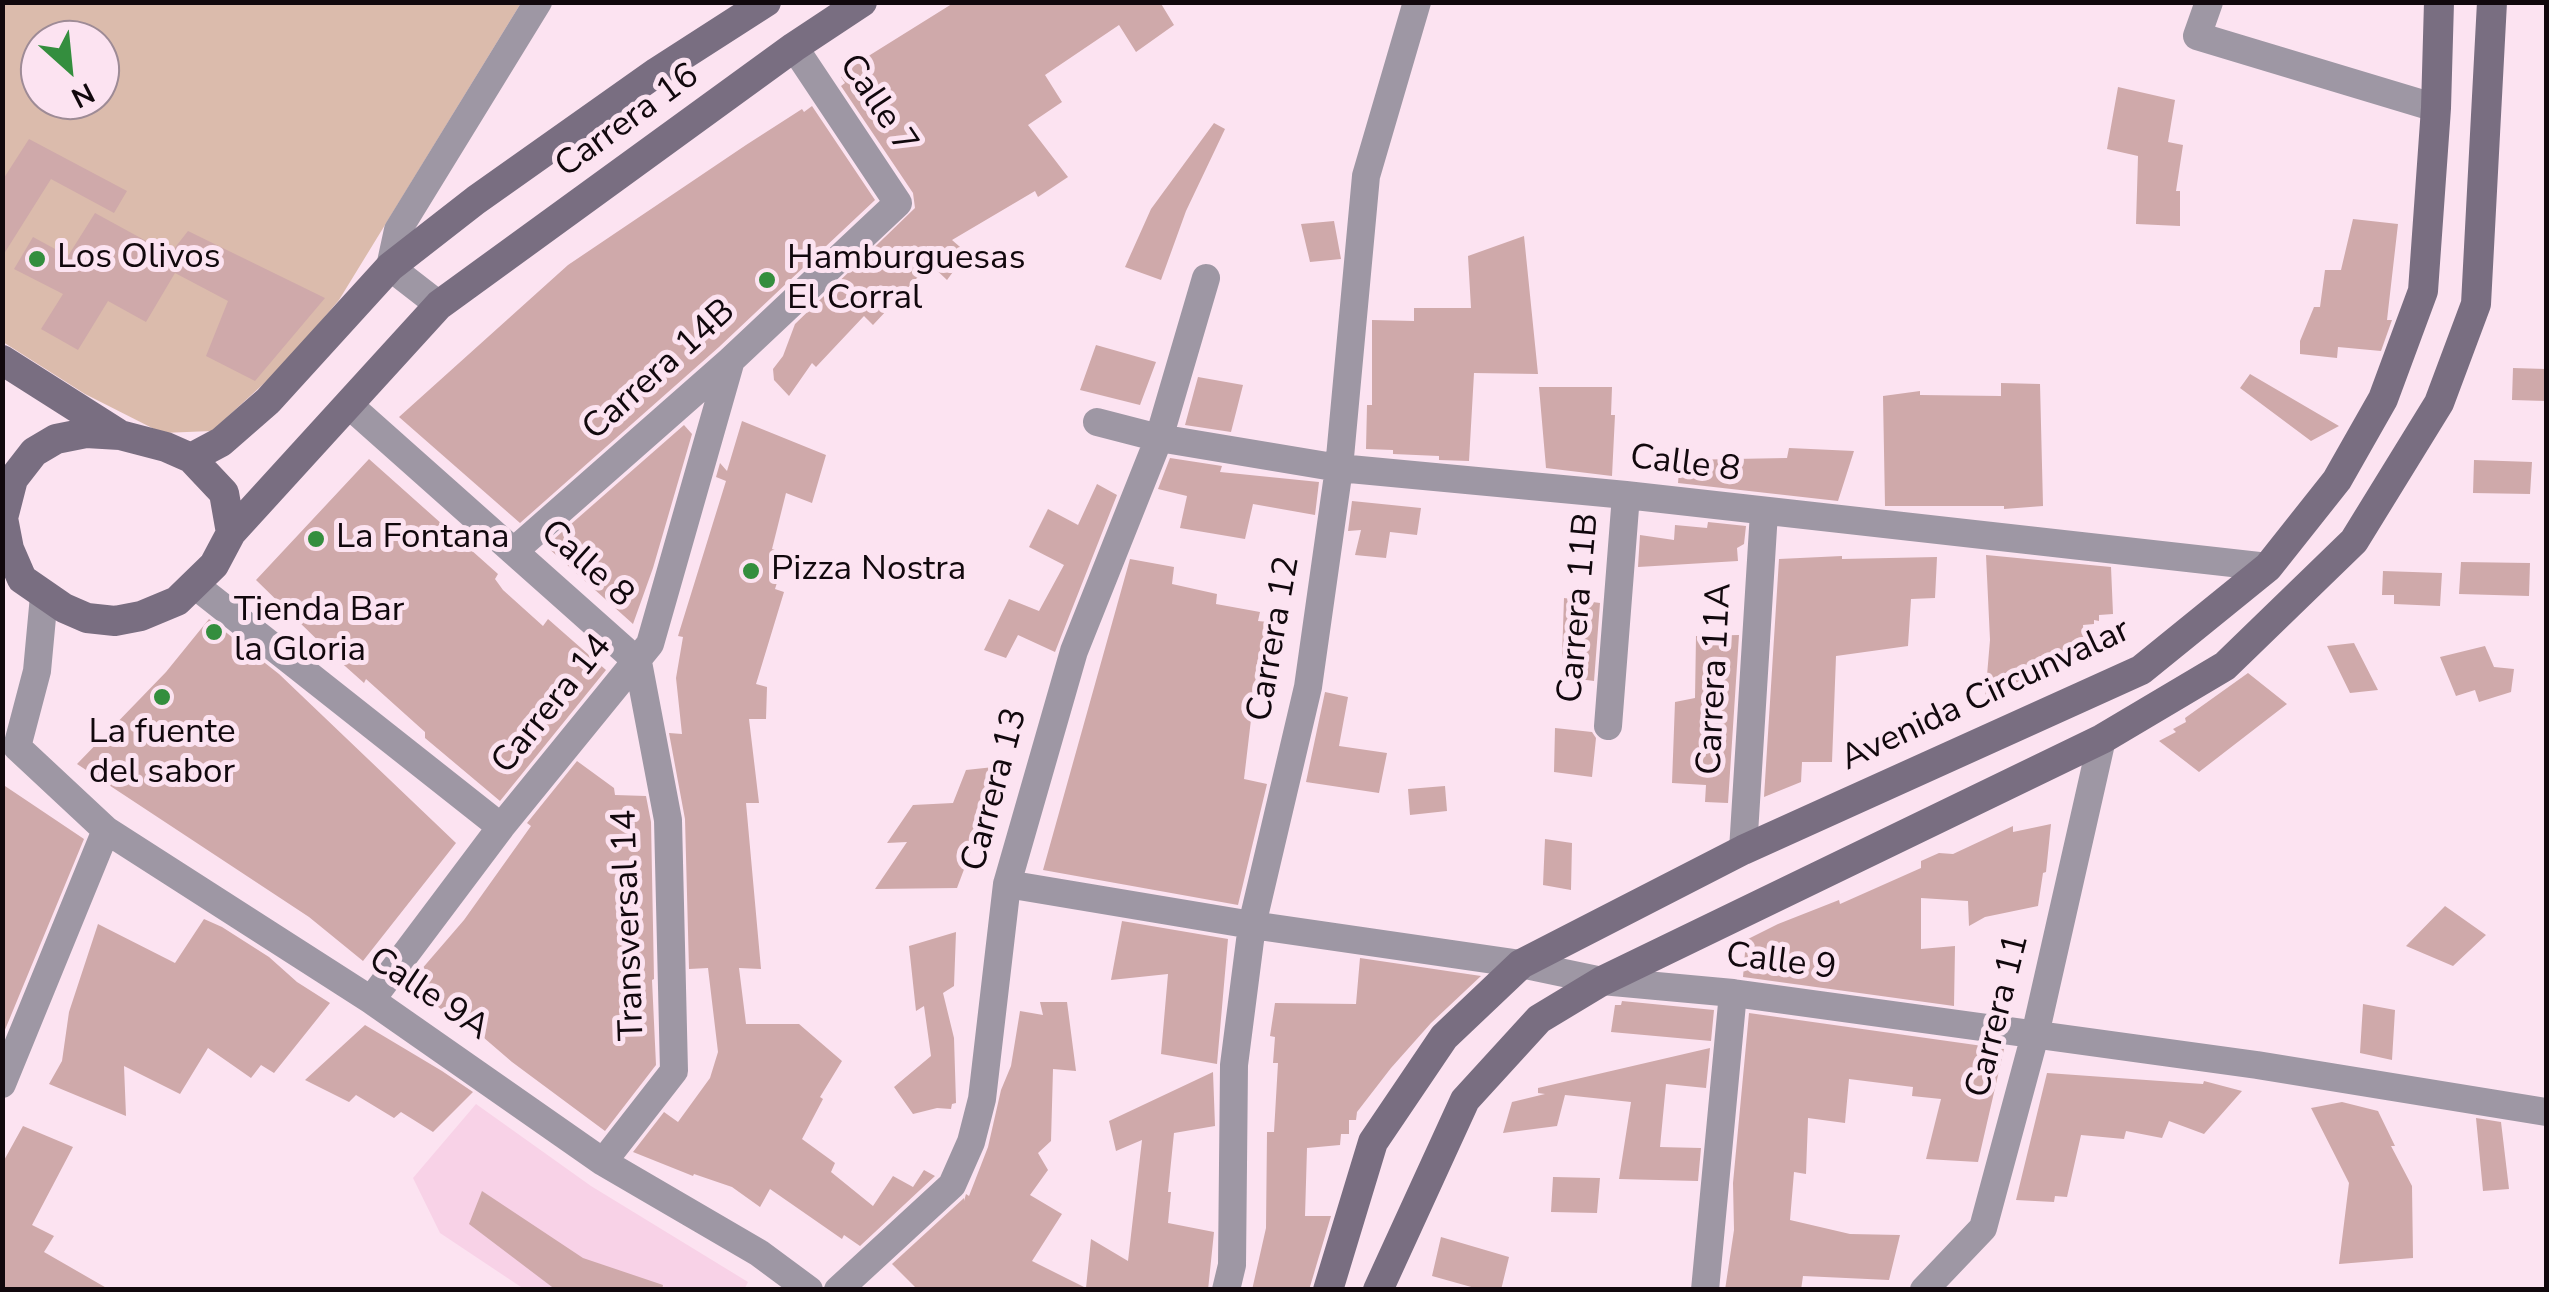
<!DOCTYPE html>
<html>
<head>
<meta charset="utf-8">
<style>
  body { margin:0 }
  #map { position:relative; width:2549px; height:1292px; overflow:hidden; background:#fce3f1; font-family:"Nunito Sans",sans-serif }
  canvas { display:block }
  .frame { position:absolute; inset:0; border:5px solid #11080d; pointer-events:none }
  .north { position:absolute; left:20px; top:20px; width:100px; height:100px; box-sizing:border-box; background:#fce3f1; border:2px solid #9e8b96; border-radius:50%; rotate:153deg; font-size:28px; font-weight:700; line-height:40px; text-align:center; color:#11080d }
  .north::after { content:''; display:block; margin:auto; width:35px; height:45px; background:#348e3e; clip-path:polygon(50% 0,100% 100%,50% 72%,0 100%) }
</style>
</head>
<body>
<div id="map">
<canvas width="2549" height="1292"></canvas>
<div class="frame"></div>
<div class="north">N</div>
</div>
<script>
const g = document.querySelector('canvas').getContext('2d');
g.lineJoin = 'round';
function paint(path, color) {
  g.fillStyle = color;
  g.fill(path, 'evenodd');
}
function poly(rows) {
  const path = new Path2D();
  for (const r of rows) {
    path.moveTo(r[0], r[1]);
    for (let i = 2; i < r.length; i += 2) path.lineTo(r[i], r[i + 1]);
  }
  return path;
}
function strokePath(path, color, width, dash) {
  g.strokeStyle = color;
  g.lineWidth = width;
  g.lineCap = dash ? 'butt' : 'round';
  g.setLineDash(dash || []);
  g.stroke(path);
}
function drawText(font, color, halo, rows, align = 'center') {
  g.font = font + ' "Nunito Sans",sans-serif';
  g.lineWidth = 10;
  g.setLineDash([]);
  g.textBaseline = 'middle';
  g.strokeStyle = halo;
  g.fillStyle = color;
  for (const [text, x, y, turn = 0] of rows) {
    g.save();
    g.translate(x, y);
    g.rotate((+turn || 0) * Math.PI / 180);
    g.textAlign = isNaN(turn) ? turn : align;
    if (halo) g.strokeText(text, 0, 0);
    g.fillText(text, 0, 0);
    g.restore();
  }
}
paint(poly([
  [476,1104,591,1186,748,1282,744,1290,524,1289,440,1233,413,1178]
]), '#f8d2e7');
paint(poly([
  [2,3,521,3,339,300,283,366,212,431,162,433,85,394,3,342],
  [40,40,100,40,100,100,40,100]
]), '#dbbbac');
paint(poly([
  [955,2,1160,2,1174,25,1136,52,1119,25,1045,75,1062,102,1028,125,1068,177,1038,197,1035,191,952,240,967,253,947,280,930,264,873,325,864,316,816,367,812,363,789,396,774,380,773,369,783,356,795,324,915,208,913,193,841,86,845,83,841,77,848,73,846,70],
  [2118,87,2175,100,2168,142,2183,145,2176,191,2180,191,2180,226,2136,224,2138,156,2107,149],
  [812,106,875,200,719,347,520,523,399,417,568,265,746,145,802,109,804,112],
  [1214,123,1225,129,1186,211,1161,280,1125,267,1151,209],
  [29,139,127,191,114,213,51,179,2,257,2,181],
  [95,213,170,254,188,231,325,298,255,381,206,356,228,301,175,273,146,322,108,301,78,350,41,329,63,294,14,269,33,237,68,256],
  [2353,219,2398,224,2387,320,2392,320,2381,351,2338,347,2337,358,2300,354,2300,341,2314,307,2320,307,2325,270,2341,270],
  [1334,221,1341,259,1310,262,1301,224],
  [1524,236,1538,374,1474,373,1469,461,1439,460,1439,456,1393,454,1393,450,1366,449,1367,405,1372,405,1372,320,1414,321,1414,308,1471,308,1468,256],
  [1096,345,1156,362,1140,405,1080,390],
  [2513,368,2546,369,2546,401,2512,400],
  [2250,374,2339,426,2311,441,2240,388],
  [1198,377,1243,385,1231,432,1185,425],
  [2001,383,2040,384,2043,506,2004,509,2004,506,1885,506,1883,396,1920,391,1920,395,2001,396],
  [1539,387,1612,387,1611,415,1615,415,1612,476,1546,468],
  [742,421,826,455,812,503,786,493,772,549,786,554,775,589,784,592,756,684,767,687,766,719,749,719,759,803,746,803,761,969,739,968,746,1024,799,1024,842,1061,820,1097,823,1099,802,1139,835,1163,831,1172,873,1206,893,1176,913,1187,924,1170,935,1176,860,1246,844,1235,842,1239,770,1189,760,1207,732,1187,694,1174,693,1176,633,1152,664,1112,678,1122,710,1078,718,1052,708,968,689,969,685,819,669,733,682,734,676,678,683,637,678,636,726,481,716,477,720,463,727,471],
  [684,425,692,434,653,568,633,624,546,546],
  [1789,448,1854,451,1838,501,1678,483,1680,460,1787,458],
  [1170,458,1222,466,1220,472,1319,482,1315,515,1253,504,1245,539,1180,528,1187,496,1158,489],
  [369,459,498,574,495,579,503,590,543,626,548,619,606,670,500,801,425,738,425,732,366,679,364,683,336,658,256,580],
  [2474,460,2532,462,2530,494,2473,493],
  [1097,484,1117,495,1055,652,1018,635,1006,658,984,650,1009,599,1039,611,1064,565,1029,547,1048,509,1078,525],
  [1352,501,1421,508,1417,535,1390,532,1386,558,1355,555,1361,530,1348,531],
  [1708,522,1746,526,1744,544,1737,548,1738,561,1638,567,1640,535,1674,540,1675,525,1707,528],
  [1986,555,2111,567,2113,614,2099,615,2099,621,2094,620,2094,624,2083,625,2085,647,1985,699,1990,640],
  [1842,556,1842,559,1937,557,1935,598,1911,599,1908,646,1836,656,1832,762,1802,762,1801,782,1764,797,1779,559],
  [1130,559,1174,567,1172,584,1217,594,1216,604,1260,612,1258,621,1268,622,1266,631,1270,632,1261,678,1256,677,1244,779,1267,784,1238,905,1043,870],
  [2461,562,2530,563,2529,596,2459,594],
  [2383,571,2442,573,2440,606,2394,604,2394,595,2382,595],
  [1564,598,1600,603,1594,681,1571,678,1572,659,1562,658],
  [209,619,279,674,456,843,363,961,309,917,77,764,166,672],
  [1739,635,1728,803,1705,802,1706,785,1672,783,1675,702,1695,698,1696,636],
  [2354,643,2378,690,2350,693,2327,646],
  [2485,646,2494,667,2514,669,2511,692,2479,702,2475,690,2456,696,2440,657],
  [2248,673,2287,704,2199,772,2159,741,2176,732,2173,729,2186,722,2185,718],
  [1325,692,1348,697,1339,746,1387,753,1379,793,1306,782],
  [1555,728,1592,732,1596,738,1592,777,1554,772],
  [577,761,614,788,615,795,646,796,651,822,654,979,652,980,656,1065,605,1131,512,1062,469,1025,467,1028,408,985,464,920,531,826,527,823],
  [1003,766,957,888,875,889,907,842,887,843,913,805,953,803,966,770],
  [2,784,84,839,2,1037],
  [1445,786,1447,811,1410,815,1408,789],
  [2051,824,2046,872,2043,873,2038,906,1985,917,1969,926,1968,901,1921,898,1921,949,1955,946,1954,1006,1743,977,1746,940,1778,924,1839,900,1840,904,1921,868,1921,861,1939,853,1953,854,2013,826,2013,832],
  [1545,839,1572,843,1571,890,1543,885],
  [2445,906,2486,935,2453,966,2406,946],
  [204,919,222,927,269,957,297,982,330,1003,274,1073,261,1065,251,1078,208,1048,180,1094,124,1066,126,1116,49,1084,62,1061,69,1012,98,924,175,963],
  [1122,921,1228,939,1217,1064,1161,1054,1168,974,1111,980],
  [956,932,954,986,943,993,954,1038,956,1103,952,1104,951,1109,937,1108,913,1114,894,1087,931,1056,924,1006,916,1011,909,946],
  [1360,958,1481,976,1431,1023,1391,1068,1357,1112,1356,1120,1349,1120,1349,1134,1341,1134,1340,1145,1307,1148,1305,1216,1331,1216,1309,1290,1252,1290,1266,1228,1267,1132,1274,1132,1278,1063,1273,1063,1275,1037,1270,1036,1275,1003,1356,1004],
  [1622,1001,1714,1010,1711,1041,1611,1032,1615,1005,1621,1005],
  [1040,1002,1067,1002,1076,1071,1053,1069,1051,1141,1038,1153,1048,1170,1030,1195,1062,1214,1032,1261,1086,1288,1091,1239,1128,1261,1142,1140,1116,1151,1109,1121,1213,1072,1215,1126,1174,1133,1168,1192,1171,1192,1168,1223,1214,1232,1208,1290,918,1290,892,1264,964,1198,964,1201,966,1194,969,1196,988,1147,1001,1090,1011,1066,1020,1011,1043,1015],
  [2363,1004,2395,1010,2392,1060,2360,1053],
  [1749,1013,2004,1049,1978,1162,1926,1159,1941,1099,1912,1096,1913,1087,1849,1079,1845,1123,1808,1118,1806,1174,1794,1172,1790,1220,1850,1234,1900,1235,1889,1280,1803,1276,1801,1290,1725,1290,1734,1230,1733,1183],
  [365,1025,442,1071,473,1092,433,1132,401,1112,394,1118,356,1095,349,1102,305,1080],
  [1710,1048,1706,1088,1666,1084,1660,1147,1701,1148,1698,1181,1619,1179,1631,1102,1565,1095,1557,1126,1503,1133,1512,1102,1545,1094,1538,1093,1538,1088],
  [2047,1073,2203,1084,2204,1081,2242,1091,2204,1134,2169,1121,2162,1138,2126,1131,2124,1139,2081,1135,2067,1197,2055,1196,2054,1202,2016,1200],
  [2342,1102,2378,1111,2395,1146,2391,1146,2412,1186,2413,1258,2339,1264,2349,1183,2311,1108],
  [2476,1118,2501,1122,2509,1189,2483,1191],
  [23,1126,73,1147,32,1225,54,1236,44,1252,110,1290,2,1290,2,1164],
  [1553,1177,1600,1178,1597,1213,1551,1212],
  [482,1191,583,1258,663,1285,662,1290,556,1290,469,1224],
  [1441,1237,1509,1257,1501,1290,1482,1290,1432,1276]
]), '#cfa9aa');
strokePath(poly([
  [2209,2,2197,36,2436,108],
  [439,305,390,267,398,230,538,2],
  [349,405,638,662],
  [1097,422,1159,438,1339,468,1626,495,2268,567],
  [514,551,731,360,898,203,794,47],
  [196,586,501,827],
  [1608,726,1626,495],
  [17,747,106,830,371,1000,603,1162,759,1253,809,1290],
  [17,747,37,671,44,596],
  [1743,850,1764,512],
  [1007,884,1252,925,1521,964,1602,981,1733,993,2257,1065,2546,1112],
  [371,1000,501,827,650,644,731,360],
  [2,1084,106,830],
  [603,1162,674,1071,668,820,638,662],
  [838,1290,952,1185,971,1142,982,1099,1007,884,1074,651,1159,438,1206,278],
  [1226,1290,1232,1265,1234,1065,1252,925,1308,687,1339,468,1366,176,1417,2],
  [1705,1290,1733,993],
  [1924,1290,1983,1228,2035,1035,2102,739]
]), '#9e97a4', 28);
strokePath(poly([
  [2,360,117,433],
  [86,433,120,435,166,447,191,458,224,493,231,533,214,565,177,601,141,616,115,621,87,618,64,608,22,579,9,549,3,518,13,479,34,452,56,439,86,433],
  [191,458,221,442,268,401,390,267,476,200,657,72,766,2],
  [231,533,439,305,794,47,862,2],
  [1328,1290,1373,1142,1444,1037,1521,964,1743,850,2141,670,2268,567,2337,480,2383,399,2423,291,2436,108,2439,2],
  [1378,1290,1465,1100,1539,1019,1602,981,2102,739,2225,666,2354,541,2439,403,2476,304,2492,2]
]), '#796e81', 30);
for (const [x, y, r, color] of [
  [37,259,10,"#348e3e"],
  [767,280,10,"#348e3e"],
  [316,539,10,"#348e3e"],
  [751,571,10,"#348e3e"],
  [214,632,10,"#348e3e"],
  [162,697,10,"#348e3e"]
]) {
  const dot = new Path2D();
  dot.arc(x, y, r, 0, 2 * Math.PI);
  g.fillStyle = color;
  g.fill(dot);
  strokePath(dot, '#fce3f1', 4);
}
drawText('35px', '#11080d', '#fce3f1', [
  ["Calle 7",877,105,56],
  ["Carrera 16",628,122,-36],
  ["Carrera 14B",660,371,-42],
  ["Calle 8",1685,465,7],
  ["Calle 8",586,565,42],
  ["Carrera 11B",1580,608,-85],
  ["Carrera 12",1275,639,-80],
  ["Carrera 11A",1716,679,-87],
  ["Avenida Circunvalar",1986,696,-25],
  ["Carrera 14",553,705,-51],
  ["Carrera 13",996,790,-75],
  ["Transversal 14",630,925,-92],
  ["Calle 9",1781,963,7],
  ["Calle 9A",428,995,34],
  ["Carrera 11",1999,1016,-76]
]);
drawText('35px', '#11080d', '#fce3f1', [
  ["Los Olivos",57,259],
  ["Hamburguesas",787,260],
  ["El Corral",787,300],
  ["La Fontana",336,539],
  ["Pizza Nostra",771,571],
  ["Tienda Bar",234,612],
  ["la Gloria",234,652],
  ["La fuente",162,734,"center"],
  ["del sabor",162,774,"center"]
], 'left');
</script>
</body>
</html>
